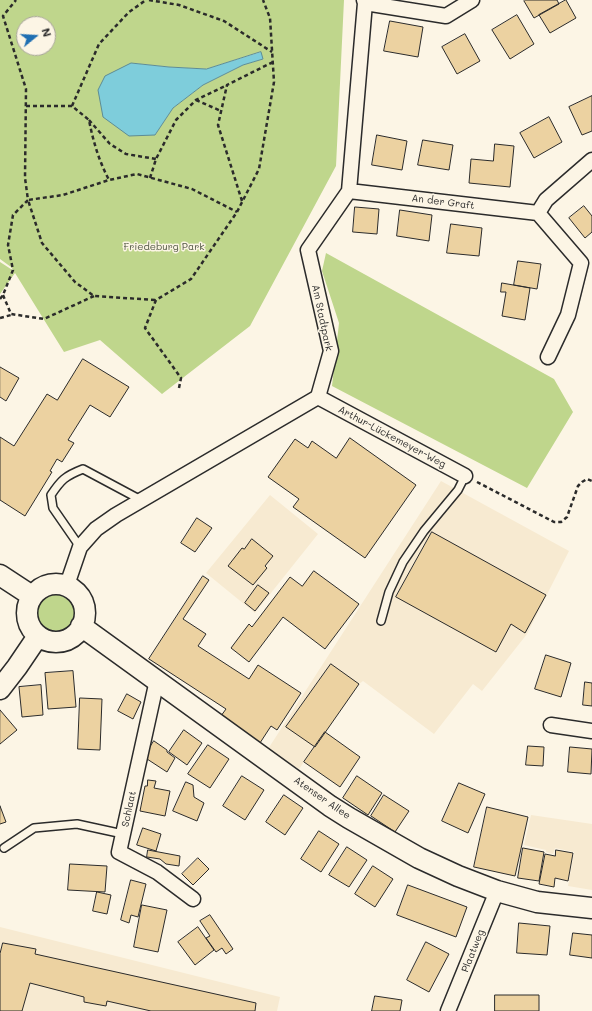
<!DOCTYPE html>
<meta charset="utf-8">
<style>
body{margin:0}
#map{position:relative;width:592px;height:1011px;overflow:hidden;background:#fcf5e5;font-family:Mali,sans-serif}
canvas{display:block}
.north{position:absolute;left:16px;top:16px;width:40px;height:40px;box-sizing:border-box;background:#fcf5e5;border:1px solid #a8a49b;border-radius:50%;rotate:72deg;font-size:11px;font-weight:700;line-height:16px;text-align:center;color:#2b2b2b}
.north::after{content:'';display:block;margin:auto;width:14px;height:18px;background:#1f6fb2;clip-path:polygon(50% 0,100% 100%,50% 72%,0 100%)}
</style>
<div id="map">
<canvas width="592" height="1011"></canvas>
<div class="north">N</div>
</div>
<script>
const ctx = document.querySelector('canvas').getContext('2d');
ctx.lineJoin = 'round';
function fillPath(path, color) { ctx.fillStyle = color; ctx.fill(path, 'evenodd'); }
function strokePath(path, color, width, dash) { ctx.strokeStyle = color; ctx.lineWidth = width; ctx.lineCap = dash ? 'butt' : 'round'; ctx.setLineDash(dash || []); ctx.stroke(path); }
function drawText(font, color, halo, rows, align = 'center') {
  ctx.font = font + ' Mali,sans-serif'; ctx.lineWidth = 3; ctx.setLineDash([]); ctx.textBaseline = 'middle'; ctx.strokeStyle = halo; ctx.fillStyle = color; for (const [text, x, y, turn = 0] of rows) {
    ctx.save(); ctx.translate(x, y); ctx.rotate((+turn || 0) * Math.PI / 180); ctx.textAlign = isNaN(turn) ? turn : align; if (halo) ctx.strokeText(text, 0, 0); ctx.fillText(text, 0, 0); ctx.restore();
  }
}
fillPath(new Path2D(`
 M441,481L569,551L527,634L482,691L473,684L434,734L363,681L359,684L299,769L268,749Z
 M270,495L318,534L255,613L206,573Z
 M531,815L592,824V890L568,886L574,852L555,848L553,854L546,852V850L524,845Z
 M0,927L280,997L277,1011H0Z`), '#f7ead1');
fillPath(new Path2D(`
 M0,0H344L336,166L250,326L162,394L100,340L64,352L15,273L0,294V262L14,271L11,267L0,259ZM24,24H48V48H24ZM260,52L263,59L243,65L203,85L173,108L155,135L131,63L169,67L206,69Z
 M326,253L554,379L573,412L527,488L332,386L339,323L322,271Z
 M37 612a19 19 0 1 1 38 0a19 19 0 1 1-38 0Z`), '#bfd68c');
const water = new Path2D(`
 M261,52L263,59L243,65L203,85L173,108L155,135L129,136L103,117L98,90L105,76L131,63L169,67L206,69Z`);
fillPath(water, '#7ecddb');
strokePath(water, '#5d8c95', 1);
const building = new Path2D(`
 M525,0H557L559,4L534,18L524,1Z
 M566,0L576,18L550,33L539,15Z
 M517,15L534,44L510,59L492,30Z
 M390,21L423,27L418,57L384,51Z
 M465,34L480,61L457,74L442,47Z
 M592,96V131L582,135L569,107Z
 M549,117L562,142L534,158L520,133Z
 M377,135L407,141L402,170L372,165Z
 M423,140L453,145L449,170L418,165Z
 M495,144L514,146L510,187L469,183L471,159L493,161Z
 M584,206L592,216V232L585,238L569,218Z
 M355,207L379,209L377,234L353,232Z
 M400,210L432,215L429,241L397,236Z
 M451,224L482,228L479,256L447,253Z
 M518,261L541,264L537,289L514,285Z
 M502,283L530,288L525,320L502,316L506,292H501Z
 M83,359L129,387L110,417L90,405L68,440L74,443L62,462L57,459L50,471L52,472L25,516L0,500V437L14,446L47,394L57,400Z
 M0,367L19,378L6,401L0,397Z
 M350,438L416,485L365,558L293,507L299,499L268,477L295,439L308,448L312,441L336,458Z
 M197,518L212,528L195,552L181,543Z
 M432,532L546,595L525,633L511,624L496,652L396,597Z
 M252,539L273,556L265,566L267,568L253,585L228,566L242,548L244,549Z
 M314,571L359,604L325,649L283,617L249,662L231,648L249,624L252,627L290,577L302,586Z
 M203,576L209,580L183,619L206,634L198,646L249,679L258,665L301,693L277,730L271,726L258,746L218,720L226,709L149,659Z
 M258,585L269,593L255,611L245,603Z
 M546,655L571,663L561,697L535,689Z
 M331,664L359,684L315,747L286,727Z
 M73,671L76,707L48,709L45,673Z
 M585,682L592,683V706L583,705Z
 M41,685L43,715L22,717L19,687Z
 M127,694L141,702L133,719L118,711Z
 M80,698L102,699L100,750L78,749Z
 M0,710L17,730L0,744Z
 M184,730L202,743L187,765L169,752Z
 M325,732L360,757L340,787L304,762Z
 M154,741L167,750V752L175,758L167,772L144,757Z
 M208,745L229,759L210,788L188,774Z
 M528,746L544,747L543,766L526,765Z
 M570,747L592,749L591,774L568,772Z
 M242,776L264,790L245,820L223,806Z
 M357,776L382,793L368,815L343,798Z
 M148,780L156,781L154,788L170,791L165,816L140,811L145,786H147Z
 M186,782L193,785L194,797L204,803L197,821L173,811Z
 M459,783L485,794L468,833L442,821Z
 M284,795L303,808L285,835L266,822Z
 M384,795L409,811L395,832L371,816Z
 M0,806L6,822L0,824Z
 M487,807L528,817L515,876L474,867Z
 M143,828L161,834L156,851L137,845Z
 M319,831L339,844L321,872L301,859Z
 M347,847L367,860L349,887L329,875Z
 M523,848L544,852L539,881L518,878Z
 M148,850L180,856L179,866L166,864L160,859L147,857Z
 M556,850L573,853L568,881L555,878L554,887L539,884L545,854L555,856Z
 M198,858L209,869L193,885L182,874Z
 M70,864L107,866L105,892L68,890Z
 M373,866L393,879L375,907L355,894Z
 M131,880L146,884L138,917L131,915L129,923L121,920Z
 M408,885L467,907L456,937L397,915Z
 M97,892L111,895L107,914L93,911Z
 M142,905L167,910L158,952L134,947Z
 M210,915L233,949L226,954L222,948L216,952L206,938L210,936L200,921Z
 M519,923L550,926L547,955L517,953Z
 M198,927L214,950L195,965L178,942Z
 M573,933L592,935V958L570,955Z
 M426,942L449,954L429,992L407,980Z
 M3,943L36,949L35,954L256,1003L255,1011H151L107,1001L106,1006L84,1002V997L30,983L22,1011H0V954Z
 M495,995H539V1011H495Z
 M375,996L402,1000L400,1011H372Z`);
fillPath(building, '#ecd2a1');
strokePath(building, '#2b2b2b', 1);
const lane = new Path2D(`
 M80,547L53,508L51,495C61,480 65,476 83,469L141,500
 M381,621L389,592L403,562L424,531L458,490L465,476
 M4,848L34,828L77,824L123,834`);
const street = new Path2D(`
 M365,3L446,16L472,0
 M349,191L538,213L581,263L568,315L548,357
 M538,213L546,200L592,160
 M318,397L465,476
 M67,585L80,547L96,529L116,515L318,397L331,351L308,250L349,191L365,3L364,0
 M157,680L119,852L157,872L193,899
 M551,725L592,731
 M448,1011L497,891`);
const secondary = new Path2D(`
 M0,575L32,596
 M27 613a29 29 0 1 1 58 0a29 29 0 1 1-58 0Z
 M81,626L330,806L349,818L419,858L458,876L497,891L537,902L592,908
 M0,689L17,667L38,636`);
strokePath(lane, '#2b2b2b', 10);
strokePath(street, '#2b2b2b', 17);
strokePath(secondary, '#2b2b2b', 23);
strokePath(new Path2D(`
 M149,0L179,5L224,21L272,52
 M196,100L221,111
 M26,106H72L89,120C93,141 99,161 109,180
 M72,106L99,44L129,12L146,0
 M89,120L110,144L126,154L156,159
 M150,178L156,159L176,120L196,100L227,85
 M242,201L218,125L227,85L273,62
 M3,295L11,314L44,319L94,296
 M0,299L3,295L13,270L8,245L13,215L28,200L25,178L26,89L3,16L16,0
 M155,300L94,296L75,282L42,243L28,200L63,195L109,180L137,174L192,189L237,212
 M0,318L11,315
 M179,388L181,378L145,328L156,300L191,279L237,212L259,169L274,82L270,18L263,0
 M477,482L554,522H561L567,517L578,486L582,482L587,479L592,481`), '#2b2b2b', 2.5, [4, 3]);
strokePath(lane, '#fcf5e5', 7);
strokePath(street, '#fcf5e5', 14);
strokePath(secondary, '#fcf5e5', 20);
drawText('10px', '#2b2b2b', '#fcf5e5', [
 ["An der Graft",443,202,7],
 ["Am Stadtpark",322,318,78],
 ["Arthur-Lückemeyer-Weg",392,437,28],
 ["Atenser Allee",322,798,35],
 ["Schlaat",129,809,-78],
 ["Plaatweg",473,951,-68]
]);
drawText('10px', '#505643', '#fcf5e5', [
 ["Friedeburg Park",164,247]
]);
</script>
